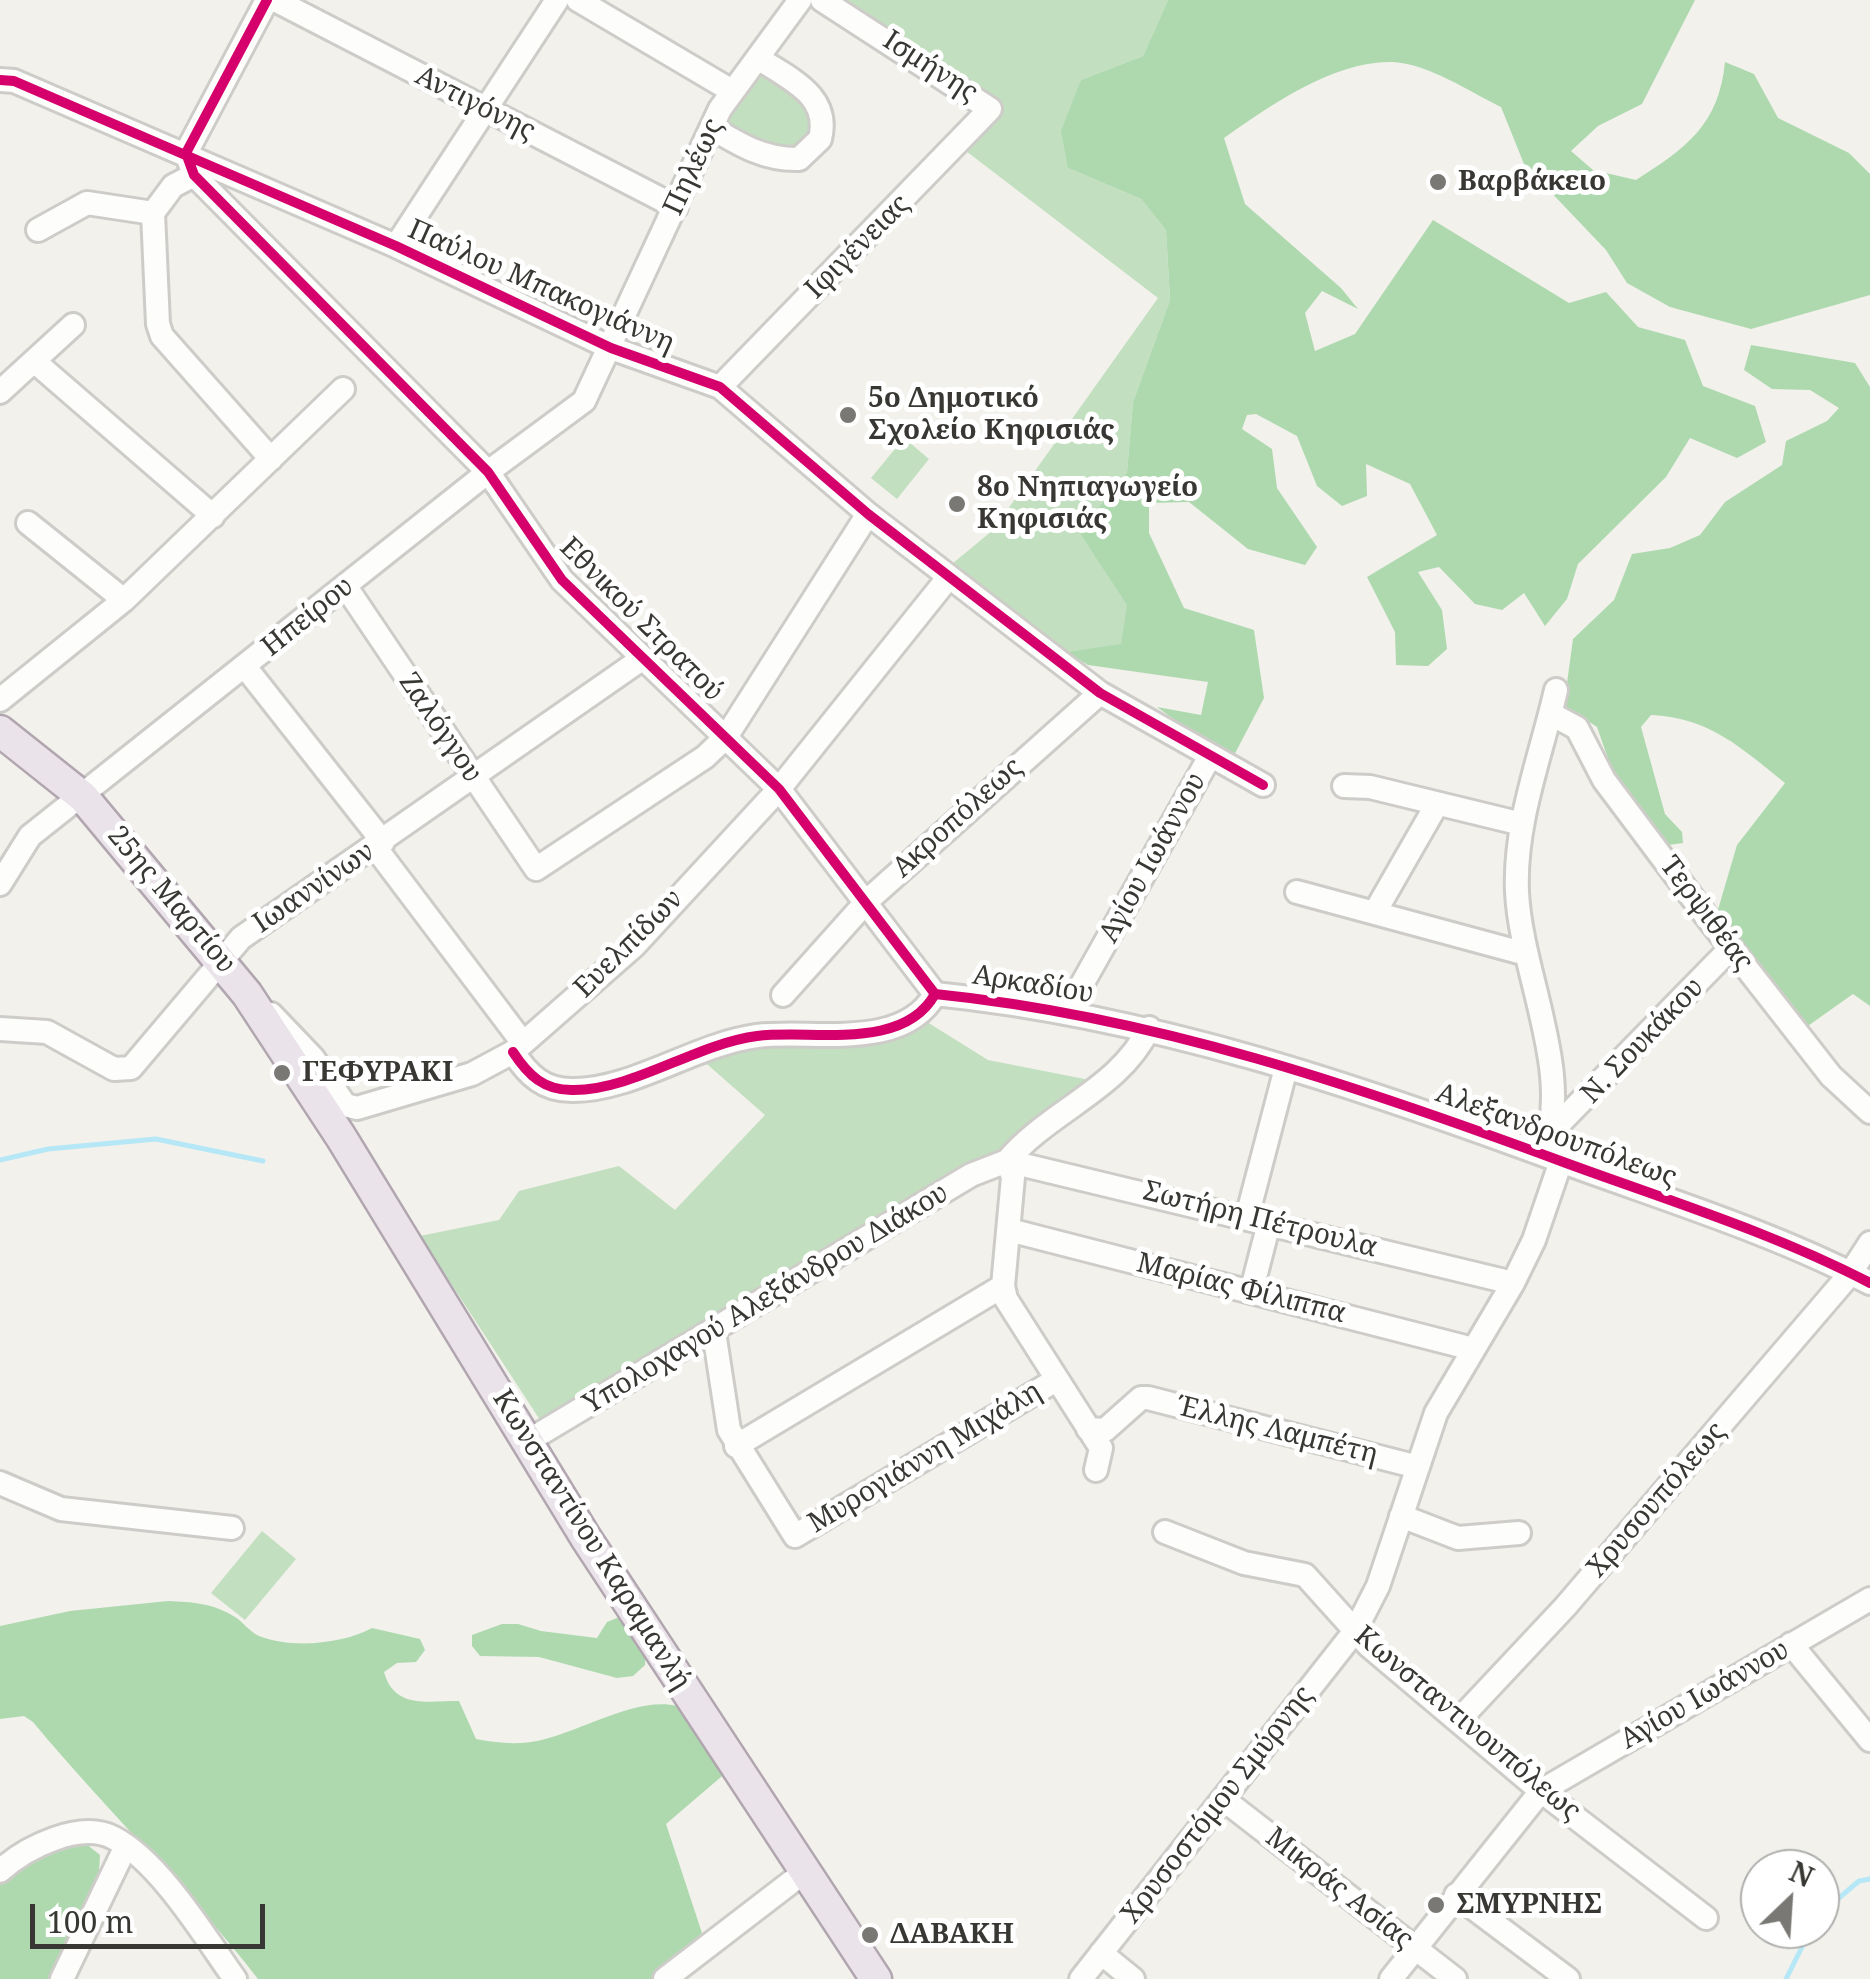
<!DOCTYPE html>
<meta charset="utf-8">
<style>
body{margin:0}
#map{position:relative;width:1870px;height:1979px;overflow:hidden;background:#f2f1ec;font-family:"Noto Serif",serif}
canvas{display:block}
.north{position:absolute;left:1740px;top:1849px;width:100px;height:100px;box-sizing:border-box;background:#fff;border:2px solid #afafad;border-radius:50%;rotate:25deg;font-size:28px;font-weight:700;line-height:40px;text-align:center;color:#383733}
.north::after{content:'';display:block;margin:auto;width:35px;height:45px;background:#797874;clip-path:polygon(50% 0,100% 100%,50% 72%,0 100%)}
.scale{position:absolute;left:30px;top:1904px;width:235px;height:45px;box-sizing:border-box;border:5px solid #383733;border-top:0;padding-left:12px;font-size:30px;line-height:35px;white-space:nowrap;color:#383733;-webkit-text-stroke:8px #fff;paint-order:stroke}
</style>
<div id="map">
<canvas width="1870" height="1979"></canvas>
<div class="north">N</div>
<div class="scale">100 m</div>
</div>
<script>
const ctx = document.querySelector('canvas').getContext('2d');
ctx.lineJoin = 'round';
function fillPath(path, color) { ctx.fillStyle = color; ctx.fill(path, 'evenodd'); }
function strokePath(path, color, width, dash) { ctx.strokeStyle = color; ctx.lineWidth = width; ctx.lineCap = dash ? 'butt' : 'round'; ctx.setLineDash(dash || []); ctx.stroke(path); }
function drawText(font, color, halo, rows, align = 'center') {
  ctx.font = font + ' "Noto Serif",serif'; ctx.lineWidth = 10; ctx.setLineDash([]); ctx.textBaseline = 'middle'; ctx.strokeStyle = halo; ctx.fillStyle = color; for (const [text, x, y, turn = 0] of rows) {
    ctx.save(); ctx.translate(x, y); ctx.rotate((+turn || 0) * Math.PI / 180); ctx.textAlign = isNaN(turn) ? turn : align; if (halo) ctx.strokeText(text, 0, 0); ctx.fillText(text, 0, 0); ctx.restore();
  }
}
fillPath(new Path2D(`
 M833,0H1168L1143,56L1081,80L1068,168L1141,199L1166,230L1170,300L1133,402L1127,472L1079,532L1128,605L1121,645L1066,652L952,564L993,530L1158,298L966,151L1003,109Z
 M763,70L807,98L813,140L784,152L735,130L725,116Z
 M904,438L929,459L897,499L871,478Z
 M927,1022L988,1060L1100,1082L1017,1142L542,1423L420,1236L499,1220L519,1191L619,1166L675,1210L765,1115L700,1058L773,1043H863Z
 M262,1531L296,1559L245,1620L211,1593Z`), '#c2dfc0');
fillPath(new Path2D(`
 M1168,0H1695L1642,104L1598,126L1571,151L1593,170L1636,180C1686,148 1719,125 1725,62L1754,74L1778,118L1849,153L1870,174V295L1751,329L1670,307L1627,283L1606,250L1524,164L1501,107C1470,92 1429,64 1393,62C1335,60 1269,106 1224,138L1245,204L1341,288L1358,309L1322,291L1305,313L1315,351L1355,334L1433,220L1569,303L1606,292L1638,327L1685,340L1703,386L1755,406L1766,442L1737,458L1690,438L1666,477L1578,564L1567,599L1545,626L1524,593L1502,610L1475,604L1439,567L1418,572L1442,610L1447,649L1428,666L1396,665L1395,632L1367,577L1437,535L1410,484L1366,464L1367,496L1342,506L1317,486L1297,436L1256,414L1247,415L1242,429L1272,449L1277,488L1317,547L1305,565L1248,549L1189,502L1149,503V533L1184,608L1254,630L1264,698L1231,761L1157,707L1201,715L1208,682L1088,665L1066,652L1121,644L1127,605L1079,532L1127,472L1133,402L1170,300L1166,230L1141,199L1068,168L1061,131L1081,80L1143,56Z
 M1751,345L1855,363L1870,387V1006L1853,994L1805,1028L1717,913L1737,845L1785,783C1740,747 1710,718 1651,715L1641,727L1665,814L1682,832L1683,843L1661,846L1619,790L1597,727L1564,705L1573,639L1614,600L1632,554L1670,548L1700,535L1725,502L1782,465L1786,441L1827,421L1839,408L1810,390L1772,389L1744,370Z
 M168,1601C192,1602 213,1603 235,1617C243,1622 250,1632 259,1636C291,1649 343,1644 372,1628L420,1639L425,1650L416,1662L397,1663L384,1672C394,1709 427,1701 459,1701L476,1739C498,1743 515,1745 537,1741C581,1733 651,1686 691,1712C707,1723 718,1755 728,1771L666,1824L702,1933L656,1979H258C188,1888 106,1810 33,1722L24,1716L0,1719V1626L70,1611Z
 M622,1616L646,1650L645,1665L633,1676L617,1678L539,1657L480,1656L472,1646V1635L502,1624H518L541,1631L597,1638L607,1622Z
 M85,1843L100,1855L99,1871L51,1979H0V1882C20,1861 56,1848 85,1843Z`), '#aed9af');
strokePath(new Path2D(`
 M0,1160L48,1149L156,1139L263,1161
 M1820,1914L1859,1881L1870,1879
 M1786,1979L1811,1929`), '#b6e7f6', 5);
const minor = new Path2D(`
 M267,0L186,153L194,175L488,472L562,580L779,789L935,994
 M275,0L676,207
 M578,0L732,91
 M0,80L14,81L396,246L611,348L720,387L868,514L1100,693L1263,785
 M712,128C740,145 765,160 799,159L820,139C831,95 789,79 758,58
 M194,175L173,186L153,213L158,324L162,336L271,459
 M38,230L87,203L153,213
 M396,246L557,0
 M34,361L213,516
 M720,387L990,109L822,0
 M0,392L73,325
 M28,523L124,600
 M346,587L536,869L705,757L726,737L868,514
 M246,668L383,842
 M0,700L124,600L343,389
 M1551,714L1577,728L1604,780L1706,916L1831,1076L1870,1112
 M1344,786L1370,787L1522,824
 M375,847L523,1043
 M0,884L30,836L488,472L584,401L720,109L800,0
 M1297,892L1526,954
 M1375,912L1437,804
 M935,994C1153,1016 1361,1087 1566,1163C1667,1200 1774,1233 1870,1283
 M783,995L867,901L1100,693
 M1067,1011L1209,758
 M271,1014L313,1058L345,1105L357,1108L472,1074L513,1052L634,946L779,789L948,578
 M0,1029L47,1032L114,1069L131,1068L241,938L643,658
 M513,1052C528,1075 544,1091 574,1090C633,1090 696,1044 757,1036C811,1029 903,1052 935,994
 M1552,1131L1731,948
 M1543,1153C1575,1075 1521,975 1517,892C1514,823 1541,756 1556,690
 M1007,1161L1013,1177L1003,1286L1006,1299L1101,1448L1096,1470
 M1007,1161C1050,1110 1120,1089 1149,1028
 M1247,1217L1286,1068
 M1009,1230L1473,1349
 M1252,1289L1269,1223
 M714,1332L729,1430L795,1536L1056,1380
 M1088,1429L1105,1430L1141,1398H1148L1418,1467
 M528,1441L971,1175L1007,1161L1513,1283
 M736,1446L1003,1286
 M0,1483L61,1509L232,1528
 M1401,1516L1458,1538L1519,1533
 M1165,1532L1244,1563L1305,1575L1368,1645L1541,1791L1706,1918
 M1791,1644L1870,1740
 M1458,1721L1565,1607L1850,1274L1870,1243
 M1223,1799L1455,1979
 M0,1871C25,1848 80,1820 114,1838C160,1862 205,1937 235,1979
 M1456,1895L1568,1979
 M1101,1953L1133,1979
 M62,1979L126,1846
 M665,1979L803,1873
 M1081,1979L1355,1631L1378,1586L1436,1413L1513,1283L1534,1240L1561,1161
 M1391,1979L1541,1791L1870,1599`);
const major = new Path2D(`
 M0,731L83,797L247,994L341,1137L586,1538L876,1979`);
strokePath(minor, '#ceccc8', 28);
strokePath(major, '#b1a6af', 35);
strokePath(minor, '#fdfdfc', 22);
strokePath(major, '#eae3e9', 30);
strokePath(new Path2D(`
 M267,0L186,153L194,175L488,472L562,580L779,789L935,994
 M0,80L14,81L396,246L611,348L720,387L868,514L1100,693L1263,785
 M935,994C1153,1016 1361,1087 1566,1163C1667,1200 1774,1233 1870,1283
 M513,1052C528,1075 544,1091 574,1090C633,1090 696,1044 757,1036C811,1029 903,1052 935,994`), '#d6006c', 10);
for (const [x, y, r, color] of [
 [1438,182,10,"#797874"],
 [848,415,10,"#797874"],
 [957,504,10,"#797874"],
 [282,1073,10,"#797874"],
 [1436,1905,10,"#797874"],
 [870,1935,10,"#797874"]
]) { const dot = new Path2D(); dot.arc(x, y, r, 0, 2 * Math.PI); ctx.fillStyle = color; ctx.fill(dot); strokePath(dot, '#fff', 4); }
drawText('28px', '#383733', '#fff', [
 ["Ισμήνης",930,67,33],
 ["Αντιγόνης",475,104,27],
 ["Πηλέως",694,167,-65],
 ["Ιφιγένειας",858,247,-45],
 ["Παύλου Μπακογιάννη",541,287,24],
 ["Ηπείρου",308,617,-39],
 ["Εθνικού Στρατού",641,620,45],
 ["Ζαλόγγου",440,728,56],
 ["Ακροπόλεως",958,818,-42],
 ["Αγίου Ιωάννου",1153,858,-61],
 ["Ιωαννίνων",314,888,-34],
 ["25ης Μαρτίου",171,900,50],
 ["Τερψιθέας",1706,914,53],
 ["Ευελπίδων",629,944,-45],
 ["Αρκαδίου",1033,985,9],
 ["Ν. Σουκάκου",1643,1041,-46],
 ["Αλεξανδρουπόλεως",1556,1136,20],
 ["Σωτήρη Πέτρουλα",1260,1220,14],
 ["Μαρίας Φίλιππα",1241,1289,14],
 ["Υπολοχαγού Αλεξάνδρου Διάκου",766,1299,-31],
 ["Έλλης Λαμπέτη",1277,1431,14],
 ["Μυρογιάννη Μιχάλη",925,1458,-31],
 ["Χρυσουπόλεως",1657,1500,-49],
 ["Κωνσταντίνου Καραμανλή",591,1540,58],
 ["Αγίου Ιωάννου",1705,1695,-30],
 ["Κωνσταντινουπόλεως",1467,1724,40],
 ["Χρυσοστόμου Σμύρνης",1218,1805,-52],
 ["Μικράς Ασίας",1339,1889,38]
]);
drawText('bold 28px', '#383733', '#fff', [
 ["Βαρβάκειο",1458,182],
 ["5ο Δημοτικό",868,399],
 ["Σχολείο Κηφισιάς",868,431],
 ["8ο Νηπιαγωγείο",977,488],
 ["Κηφισιάς",977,520],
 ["ΓΕΦΥΡΑΚΙ",302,1073],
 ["ΣΜΥΡΝΗΣ",1456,1905],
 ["ΔΑΒΑΚΗ",890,1935]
], 'left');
</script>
